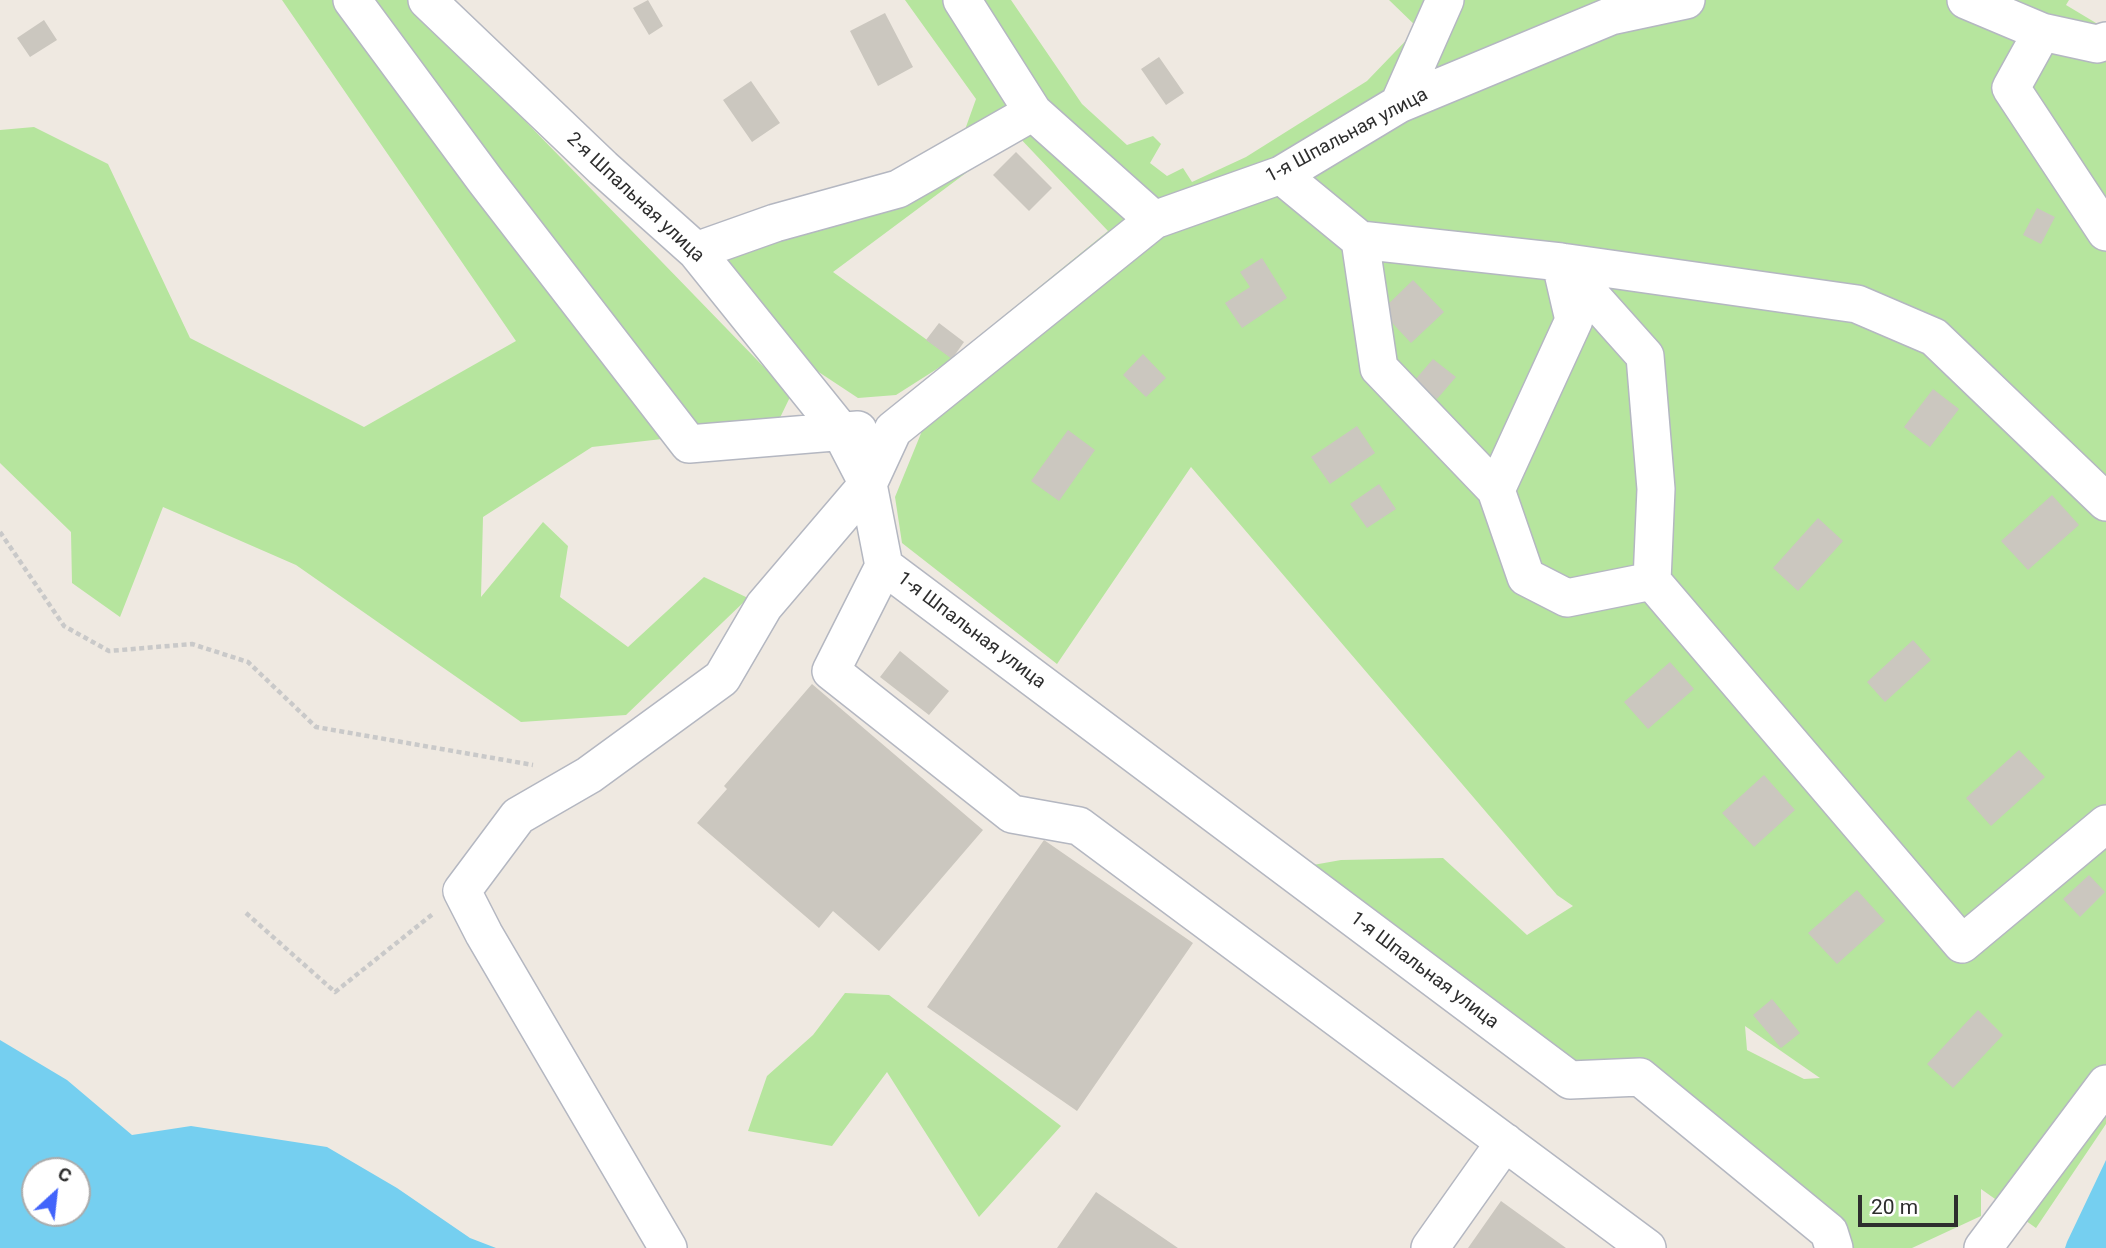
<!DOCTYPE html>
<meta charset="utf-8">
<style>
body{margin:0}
#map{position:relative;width:2106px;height:1248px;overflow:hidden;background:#efe9e1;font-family:Roboto,sans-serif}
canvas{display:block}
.north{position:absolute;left:21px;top:1157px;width:70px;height:70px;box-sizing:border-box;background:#fff;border:2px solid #ababab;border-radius:50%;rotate:27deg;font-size:19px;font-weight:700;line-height:28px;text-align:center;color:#2e2e2e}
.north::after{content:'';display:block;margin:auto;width:24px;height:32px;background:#4264fb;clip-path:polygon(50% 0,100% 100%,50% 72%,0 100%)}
.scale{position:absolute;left:1858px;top:1195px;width:100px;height:32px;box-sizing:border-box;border:4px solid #2e2e2e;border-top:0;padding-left:9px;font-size:21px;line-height:24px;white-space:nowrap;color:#2e2e2e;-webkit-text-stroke:5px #fff;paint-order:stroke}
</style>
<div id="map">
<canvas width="2106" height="1248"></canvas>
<div class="north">С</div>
<div class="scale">20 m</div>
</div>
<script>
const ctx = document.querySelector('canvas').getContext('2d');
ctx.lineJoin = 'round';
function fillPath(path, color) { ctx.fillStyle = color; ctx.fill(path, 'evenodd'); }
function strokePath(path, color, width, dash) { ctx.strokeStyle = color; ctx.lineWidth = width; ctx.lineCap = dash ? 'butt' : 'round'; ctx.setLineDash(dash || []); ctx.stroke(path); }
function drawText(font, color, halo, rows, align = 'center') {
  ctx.font = font + ' Roboto,sans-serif'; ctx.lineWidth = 5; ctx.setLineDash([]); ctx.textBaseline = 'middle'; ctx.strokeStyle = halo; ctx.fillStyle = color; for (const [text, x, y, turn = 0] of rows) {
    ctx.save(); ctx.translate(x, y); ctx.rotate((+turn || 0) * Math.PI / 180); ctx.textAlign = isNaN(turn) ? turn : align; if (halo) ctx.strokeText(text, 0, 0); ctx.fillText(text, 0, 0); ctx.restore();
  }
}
fillPath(new Path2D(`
 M282,0H411L435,28L791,395L776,426L592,447L483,517L481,597L543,522L568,546L560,597L628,647L704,577L748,598L626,715L521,722L296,565L163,507L120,617L72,583L71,532L0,463V130L34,127L108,164L190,338L364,427L516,341Z
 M905,0H1011L1082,104L1127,145L1153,136L1161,144L1150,163L1167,176L1183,168L1192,182L1246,157L1367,81L1418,28L1389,0H2069L2066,5L2106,29V1124L2036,1228L1981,1189V1216L1912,1248H1851L1655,1070L1571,1066L1313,865L1341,860L1443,858L1527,935L1573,906L1557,895L1191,467L1057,664L902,543L895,497L951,360L896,395L858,398L805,363L707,238L893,181L962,138L976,99ZM1017,135L1108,231L952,358L833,272ZM1745,1026L1820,1078L1804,1079L1747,1050Z
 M845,993L889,995L1061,1126L979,1217L887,1072L832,1146L748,1131L767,1076L813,1035Z`), '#b6e59e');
fillPath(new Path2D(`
 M0,1040L67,1080L132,1135L191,1126L327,1147L397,1188L470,1238L496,1248H0ZM77,1171V1213H35V1171Z
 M2106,1160V1248H2065L2067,1242Z`), '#75cff0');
fillPath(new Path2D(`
 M648,0L663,26L649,35L633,8Z
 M885,13L913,67L878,86L850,31Z
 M44,20L57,40L30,57L17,38Z
 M1159,57L1184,93L1166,105L1141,69Z
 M751,81L780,123L752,142L723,100Z
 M1016,152L1052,188L1029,211L993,175Z
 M2037,208L2055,217L2041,244L2023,235Z
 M1262,258L1287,298L1242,328L1225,303L1250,287L1240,272Z
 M1413,280L1444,312L1411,343L1381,311Z
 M939,323L964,342L952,359L926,340Z
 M1143,354L1166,378L1146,397L1123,375Z
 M1433,359L1456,377L1437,399L1414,381Z
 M1933,389L1959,409L1930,447L1904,427Z
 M1357,426L1375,453L1330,484L1311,457Z
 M1068,430L1095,450L1059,501L1031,481Z
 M1379,484L1396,509L1367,528L1350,504Z
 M2052,495L2079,525L2028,570L2001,541Z
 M1818,518L1843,541L1798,591L1773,568Z
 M1913,640L1931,660L1885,702L1867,682Z
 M900,651L949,691L929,715L880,677Z
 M1670,662L1694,689L1648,729L1624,702Z
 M812,684L983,830L879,951L833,911L819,928L697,823L727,789L724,786Z
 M2019,750L2045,777L1991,826L1966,798Z
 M1764,775L1795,810L1754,847L1722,813Z
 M1044,840L1193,943L1077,1111L927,1007Z
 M2089,875L2105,892L2080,917L2063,899Z
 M1857,890L1885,921L1837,964L1808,933Z
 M1772,999L1800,1033L1781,1048L1753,1015Z
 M1978,1010L2003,1035L1953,1088L1927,1064Z
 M1096,1192L1178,1248H1057Z
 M1501,1201L1566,1248H1468Z`), '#cbc7bf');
const minor = new Path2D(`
 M352,0L485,180L689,444L858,430
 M427,0L603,168L696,251L840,430L868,484L884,566L1570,1080L1640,1077L1829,1232L1834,1248
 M962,0L1033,112L1154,220
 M1966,0L2042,32L2097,44L2106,41
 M2042,32L2011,88L2106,232
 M1399,104L1445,0
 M1281,175L1360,240L1561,262L1857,304L1934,337L2106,502
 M1360,240L1379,368L1496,490L1526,577L1567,598L1652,581L1962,944L2106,824
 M696,251L775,223L898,189L1033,112
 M1561,262L1645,356L1656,489L1652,581
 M1496,490L1574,320L1561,264
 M884,566L831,671L1012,814L1079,826L1647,1248
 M668,1248L484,934L462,891L518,816L589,775L722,678L764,606L868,484L893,430L1154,220L1281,175L1399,104L1611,16L1686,0
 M1430,1248L1505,1142
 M1983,1248L2106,1084`);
strokePath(minor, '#b4b7c1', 40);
strokePath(new Path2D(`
 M0,532L64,626L109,651L192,644L248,662L316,727L533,765
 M246,913L335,992L434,913`), '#c9c9c9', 4.5, [5, 3.5]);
strokePath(minor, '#fff', 37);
drawText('19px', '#2e2e2e', '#fff', [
 ["1-я Шпальная улица",1347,136,-28],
 ["2-я Шпальная улица",635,198,43],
 ["1-я Шпальная улица",971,631,37],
 ["1-я Шпальная улица",1424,971,37]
]);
</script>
